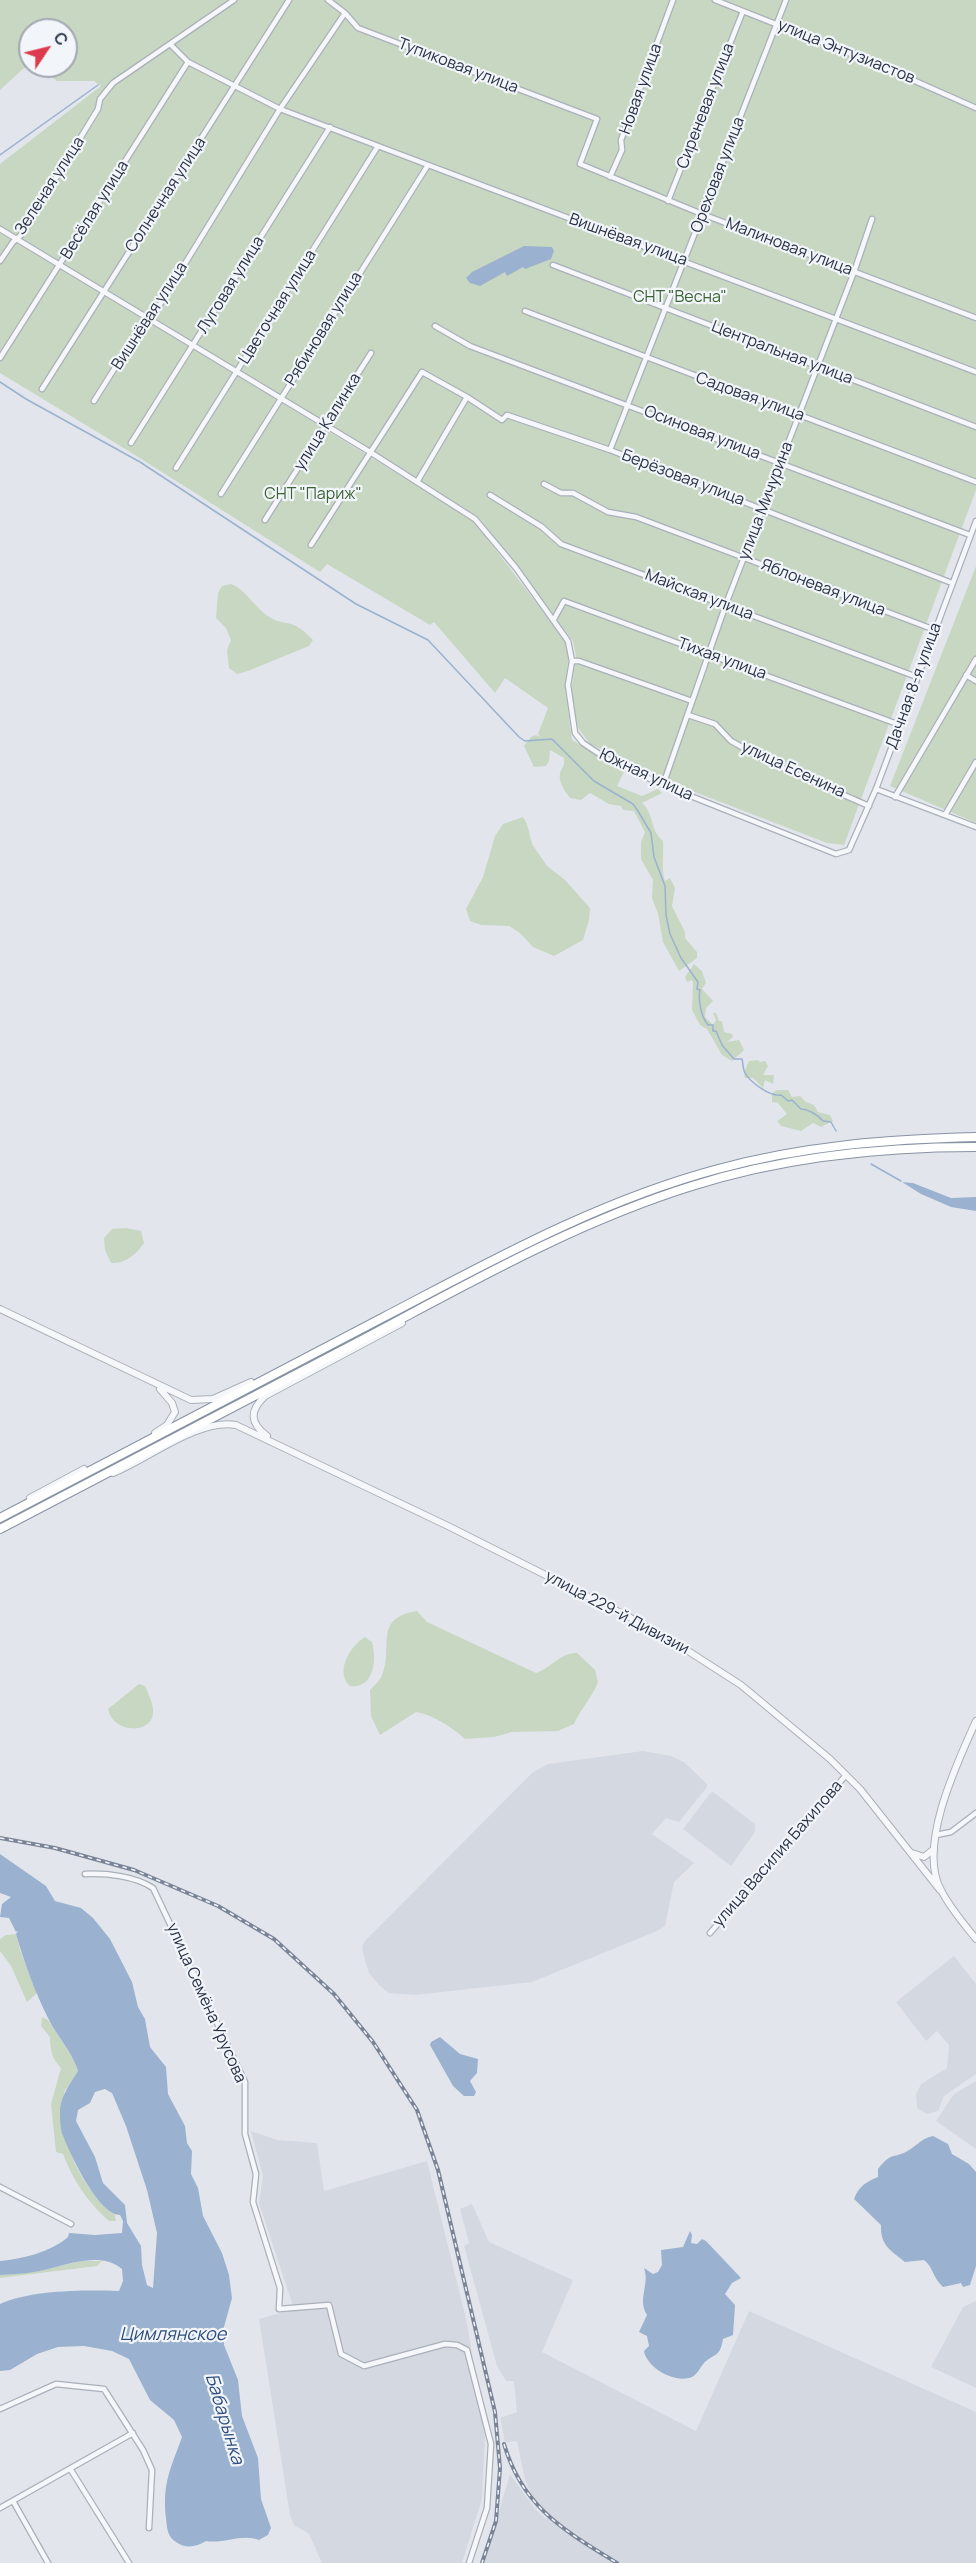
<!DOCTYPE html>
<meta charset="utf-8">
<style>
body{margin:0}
#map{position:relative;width:976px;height:2563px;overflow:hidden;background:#e2e6ec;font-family:Manrope,sans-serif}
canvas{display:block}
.north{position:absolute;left:18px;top:18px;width:60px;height:60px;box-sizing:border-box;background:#f2f5f9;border:2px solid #a1a7b1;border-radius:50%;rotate:55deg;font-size:16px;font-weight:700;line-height:24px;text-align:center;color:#283246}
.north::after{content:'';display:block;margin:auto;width:21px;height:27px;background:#dd3b4d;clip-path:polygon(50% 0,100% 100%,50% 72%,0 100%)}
</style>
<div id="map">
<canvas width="976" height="2563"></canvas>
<div class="north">С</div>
</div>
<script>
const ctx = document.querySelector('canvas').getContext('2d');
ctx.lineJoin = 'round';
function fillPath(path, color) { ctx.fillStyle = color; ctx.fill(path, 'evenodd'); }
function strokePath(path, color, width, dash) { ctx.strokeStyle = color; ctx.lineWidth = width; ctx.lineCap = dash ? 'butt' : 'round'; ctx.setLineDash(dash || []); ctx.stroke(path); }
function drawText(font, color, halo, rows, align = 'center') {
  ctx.font = font + ' Manrope,sans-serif'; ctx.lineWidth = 4.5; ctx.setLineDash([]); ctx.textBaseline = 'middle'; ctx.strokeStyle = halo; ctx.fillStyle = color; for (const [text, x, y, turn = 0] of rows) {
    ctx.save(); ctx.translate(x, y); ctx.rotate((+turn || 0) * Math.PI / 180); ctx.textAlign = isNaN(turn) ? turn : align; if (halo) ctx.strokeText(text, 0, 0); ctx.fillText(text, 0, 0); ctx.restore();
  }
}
fillPath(new Path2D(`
 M643,1751L671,1756L684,1762L707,1784V1787L679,1822L666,1818L652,1834L694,1863L674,1882L665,1926L657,1931L532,1982L415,1995L389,1993L379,1985L369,1973L364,1957L362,1946L365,1941L532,1773L548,1764Z
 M712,1791L755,1824V1832L731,1866L683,1829Z
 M954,1956L976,1984V2074L944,2096L938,2111L927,2114L917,2108L916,2094L921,2084L947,2068L949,2045L937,2031L926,2041L896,2002Z
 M976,2081V2149L936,2121L954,2094Z
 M251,2131L277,2140L317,2143L324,2191L427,2161L467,2323L485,2436L482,2499L462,2563H322L309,2534L294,2525L290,2515L259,2319L294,2309L259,2203L263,2176Z
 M472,2204L489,2242L573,2280L542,2352L696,2431L749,2311L976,2412V2563H484L510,2474L535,2509L546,2519L549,2515L533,2498L525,2480L517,2441L505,2442L500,2418L517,2412L514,2381H506L497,2366L464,2246L469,2243L460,2209Z
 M976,2301V2388L931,2367L963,2307Z`), '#d4d8e1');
fillPath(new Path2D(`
 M0,0H976V490L844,845L827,843L674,784L590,744L578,728L571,693L576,656L573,641L480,519L0,225V164L101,86L94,81H57L41,68H24L0,90ZM30,30H66V66H30Z
 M0,233L18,241L473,520L564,639L569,653L565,687L572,740L625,770L617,786L642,796L658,789L662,793L642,803C655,815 649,829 663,841C664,853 661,871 665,881L670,878L675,888L672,906L685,932V938L697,952V958L679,971L663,942L658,914L652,898L653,880L641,859V842L645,832L634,811L623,810L621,806L609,804L590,793L581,800L570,798C565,791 558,782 560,773C562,767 565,766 564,758L550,750L549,761L546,766L534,767L524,746L531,737L536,735L540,737L538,734L548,708L505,678L495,693L434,622L430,625L327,564L320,572L127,450L0,373Z
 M976,566V823L890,786Z
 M231,584C247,590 255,609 271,618C279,623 286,622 294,625C301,628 308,635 313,640L309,646L248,671L237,674L229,668L227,650L231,640L226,628L216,618L218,593L222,586Z
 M523,817L527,824L532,844L547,866L565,880L590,908L589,920L583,940L554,956L533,947L520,933L509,926L481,925L470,921L466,909L483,877L495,836L503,824Z
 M694,964L702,971L706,983L702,989L713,1001L706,1008L705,1017L713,1025L716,1020L713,1013H716L719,1021H722L724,1032L732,1034L733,1037L727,1042L739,1040L744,1050L732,1061L722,1055L707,1029L700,1025L692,1010L693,982L692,980L687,982L685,977Z
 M758,1060L760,1062L765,1061L768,1066L763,1075H774L773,1084L765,1080L763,1088L753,1078H745L744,1072L749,1061Z
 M777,1090H788L792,1097L800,1096L806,1102L814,1105L818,1112L830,1115L833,1121L821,1127L813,1123L801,1131L781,1126L777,1121L787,1114L778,1103L772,1102V1093Z
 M126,1228L141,1231L144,1243C137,1254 125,1264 111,1263L105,1250L104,1238L112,1229Z
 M417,1611L427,1622L536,1673C551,1668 561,1652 577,1653L595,1670L598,1682C592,1698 581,1708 574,1724L558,1731L512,1732L494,1737L465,1739C452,1727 433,1715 416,1712L380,1735L371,1716L370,1690C374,1686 380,1681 382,1675C394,1648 372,1618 417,1611Z
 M365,1637L372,1642C377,1660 374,1689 350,1686C334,1672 351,1645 365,1637Z
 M139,1684L145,1686C149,1696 156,1708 152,1718C145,1734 113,1732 108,1709Z
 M16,1934L21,1953L37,1993L27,2002L11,1966L0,1951V1939L6,1935Z
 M42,2017L48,2020L74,2060L78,2072L64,2092C66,2112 66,2134 71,2153C76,2171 99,2206 115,2215L116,2221H109C87,2201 74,2182 63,2154L56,2152L51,2104L61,2068C52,2059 50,2049 50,2037L41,2026Z
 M81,2261H102L97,2266L0,2278V2275L34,2272Z`), '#c7d7c2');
fillPath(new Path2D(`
 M524,246L552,247L554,251L551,259L525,269L523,267L507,276L505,272L480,286L470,283L466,278L472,272Z
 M902,1182L913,1183L951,1198L976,1197V1211L951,1207L921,1194Z
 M0,1854L46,1886L55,1901L81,1908L93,1918L110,1939L132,1982L138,2007L145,2019L150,2047L166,2067L168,2094L185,2126L187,2143L192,2151L191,2174L198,2188L203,2216L222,2253L229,2275L232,2298L224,2327V2345L238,2380L242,2416L258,2458L261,2499L271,2528L268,2535L259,2540C242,2533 224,2544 206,2541C196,2547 186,2549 176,2542C167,2536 167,2528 166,2518C162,2483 171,2468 182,2437L174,2420L150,2400L129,2359L112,2351L84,2346L58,2347L37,2354L10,2370L0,2371V2304C31,2290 84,2290 119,2291L123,2281L122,2269C98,2249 61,2268 34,2272C23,2274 11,2274 0,2275V2261C22,2259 51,2252 68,2237L69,2233L95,2235L122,2233L123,2221L120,2215C98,2215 69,2152 62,2133C60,2126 60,2116 60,2109C62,2094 70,2084 78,2071C72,2051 57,2037 48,2018C35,1992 24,1962 16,1934L18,1931L16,1932L9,1918L0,1917L2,1904L11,1897L0,1893ZM105,2089L112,2093L126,2126L147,2190L157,2233L153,2288L147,2285L142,2265L141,2246L127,2223L125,2205L103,2183L95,2157L76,2121L78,2110L90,2103L95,2092Z
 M440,2037L460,2054L478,2059L477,2073L470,2081L476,2092L474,2096H464L453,2086L430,2045L431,2042Z
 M933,2136L948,2144L952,2154L969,2164L976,2172V2266L970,2285L963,2287L961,2283L943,2287C932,2277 934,2268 924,2260L905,2262C890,2250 880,2245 881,2225L854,2199C859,2186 866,2182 878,2177V2169C893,2150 893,2160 909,2150C919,2144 922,2138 933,2136Z
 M690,2231L692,2235L691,2243L697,2244L702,2239L706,2241L741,2278L732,2283L725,2294L735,2305L733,2335L723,2339C720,2358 714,2353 704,2363C700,2367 698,2374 692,2377C675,2384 647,2368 644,2351L649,2346L647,2336L639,2332L647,2315C637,2299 650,2285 644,2268L653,2274L658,2272L662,2265L661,2250L683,2247Z`), '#9ab2cf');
strokePath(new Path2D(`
 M0,155L98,85
 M0,382L26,399L140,462L356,604L428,640L519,737L525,741L552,739L594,781L633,804L638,811L651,833L654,857L665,886L666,915L670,934L681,958L698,982L697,989L700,990C698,1000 701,1017 708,1025H713V1031H716L722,1045L734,1059H742C743,1062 743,1070 745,1073C750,1082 770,1097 781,1095L788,1101L792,1100L801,1109C808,1109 818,1115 823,1121L831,1122L836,1131
 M871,1164L901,1181`), '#9ab2cf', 1.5);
const minor = new Path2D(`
 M328,0L345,13L358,28L597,119L580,164L702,214L976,318
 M715,0L879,65L976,108
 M171,45L188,62L280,109L976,372
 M610,177L622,150L621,140L673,0
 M668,201L743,11
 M0,229L370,452L475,519L516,568L568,641L572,661L568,685L575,733L583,743L607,759L663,785L836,854L849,850L876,789L976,521
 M0,261L13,242L21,235L98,109L100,99L113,83L234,0
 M553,265L976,427
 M525,311L976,482
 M435,326L470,346L970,535
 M0,358L188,62
 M42,389L289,0
 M94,401L145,320L151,319L280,109L345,13
 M131,443L330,127
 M610,450L786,0
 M176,468L378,146
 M417,482L467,397
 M544,484L561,493H573L608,512L636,517L935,630
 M221,494L428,165
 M490,495L542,527L561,544L917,677
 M265,520L371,353
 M311,545L422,372L467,397L502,420L507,415L610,450L952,583
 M554,619L564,601L900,725
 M572,661H579L692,701
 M966,675L976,681
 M688,715L715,724L731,741L771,763L869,806
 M663,785L726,604L854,272L872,219
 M876,789L976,827
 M895,797L976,659
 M945,815L976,762
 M936,1835L951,1832L976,1813
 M85,1874C106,1873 135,1876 153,1888L245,2082V2134L256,2174L253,2202L280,2288L279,2309L329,2305L341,2354L364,2366L445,2344L457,2345L467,2350L491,2444L487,2508L469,2563
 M710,1933L846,1775
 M0,2187L71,2224
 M0,2409L56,2384L104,2389L143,2450L152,2470L149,2528
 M71,2470L129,2563
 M13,2501L48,2563
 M0,2508L133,2433`);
const tertiary = new Path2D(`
 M0,1309L191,1400L213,1399L251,1382
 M155,1433L167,1425L175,1412L172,1403L160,1389
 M267,1436C250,1423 249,1411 265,1396L402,1323
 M113,1473C148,1459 199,1418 236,1425L448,1526L629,1617L685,1649L741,1685L830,1759L860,1789L940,1890
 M30,1498L84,1469
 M976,1721C957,1763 917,1847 941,1890C950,1908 964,1924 976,1939
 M912,1853L924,1857L934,1849`);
const trunk = new Path2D(`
 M0,1518C127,1451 255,1385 382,1318C491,1261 598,1201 718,1169C802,1146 889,1139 976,1137
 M0,1529C118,1467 236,1405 354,1344C464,1286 573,1223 692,1186C783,1157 880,1147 976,1147`);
strokePath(minor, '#aab0ba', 7);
strokePath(tertiary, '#aab0ba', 8);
strokePath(trunk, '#8892a4', 10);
strokePath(minor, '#f5f7fa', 4.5);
strokePath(tertiary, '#f5f7fa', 6);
strokePath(trunk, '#fff', 8);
const rail = new Path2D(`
 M0,1838L55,1848L134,1870L218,1906L274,1939L334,1994L373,2042L417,2110L438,2170L495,2412L500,2468L496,2521L482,2563
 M504,2444C523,2508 564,2530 617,2563`);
strokePath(rail, '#7a8497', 4);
strokePath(rail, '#f2f5f9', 1.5, [4.5]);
drawText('16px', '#283246', '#f2f5f9', [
 ["улица Энтузиастов",846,52,22],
 ["Тупиковая улица",458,66,21],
 ["Новая улица",641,89,-70],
 ["Сиреневая улица",706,106,-69],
 ["Ореховая улица",718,175,-69],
 ["Зеленая улица",50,186,-57],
 ["Солнечная улица",166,195,-57],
 ["Весёлая улица",95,210,-58],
 ["Вишнёвая улица",628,240,20],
 ["Малиновая улица",789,247,21],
 ["Луговая улица",231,285,-58],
 ["Цветочная улица",278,307,-58],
 ["Вишнёвая улица",150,316,-57],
 ["Рябиновая улица",324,329,-58],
 ["Центральная улица",782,353,21],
 ["Садовая улица",750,397,20],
 ["улица Калинка",328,422,-58],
 ["Осиновая улица",702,433,21],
 ["Берёзовая улица",683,478,21],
 ["улица Мичурина",766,501,-69],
 ["Яблоневая улица",823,588,21],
 ["Майская улица",699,595,21],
 ["Тихая улица",722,659,20],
 ["Дачная 8-я улица",914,686,-70],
 ["улица Есенина",793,770,25],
 ["Южная улица",646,775,25],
 ["улица 229-й Дивизии",617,1613,28],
 ["улица Василия Бахилова",778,1854,-49],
 ["улица Семёна Урусова",206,2003,66]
]);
drawText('16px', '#3b6334', '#f2f5f9', [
 ["СНТ \"Весна\"",680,298],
 ["СНТ \"Париж\"",313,495]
]);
drawText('italic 18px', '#2d4e7f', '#f2f5f9', [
 ["Цимлянское",173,2335],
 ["Бабарынка",224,2419,73]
]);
</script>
